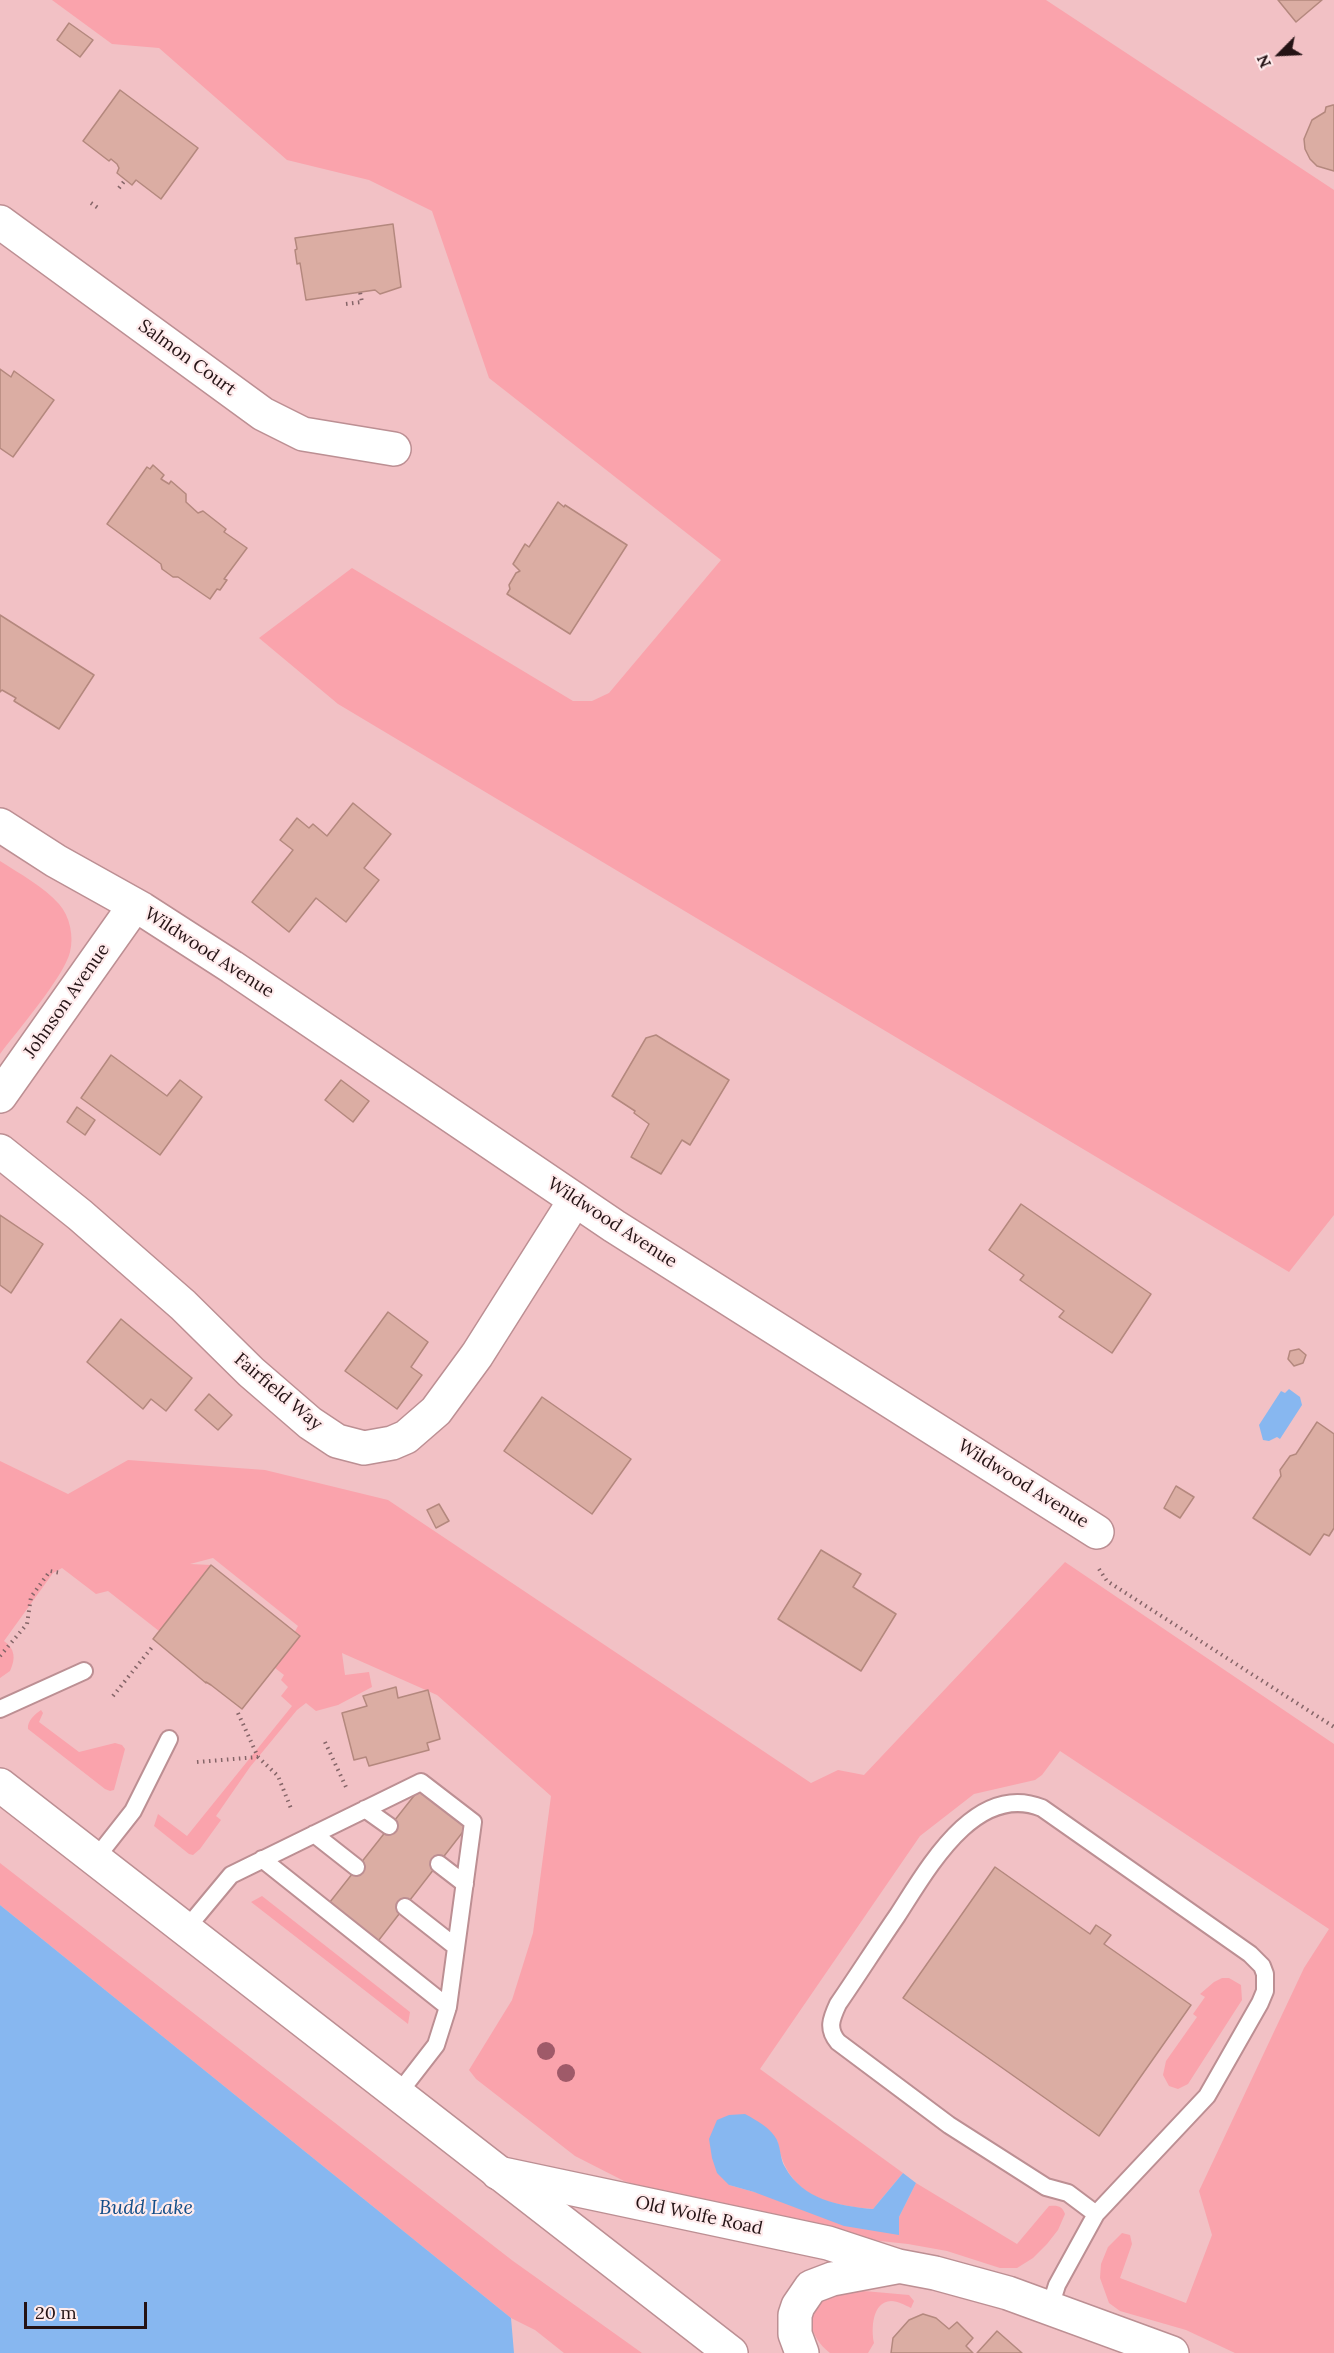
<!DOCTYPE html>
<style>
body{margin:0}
#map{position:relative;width:1334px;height:2353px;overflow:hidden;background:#f2c1c5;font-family:Lora,serif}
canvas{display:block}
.north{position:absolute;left:1250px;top:24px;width:60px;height:60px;-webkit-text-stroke:4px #ffebec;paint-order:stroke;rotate:246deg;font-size:16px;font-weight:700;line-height:24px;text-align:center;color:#241315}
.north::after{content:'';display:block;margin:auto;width:21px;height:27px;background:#241315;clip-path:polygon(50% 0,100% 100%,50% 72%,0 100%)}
.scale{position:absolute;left:24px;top:2302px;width:123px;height:27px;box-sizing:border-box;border:3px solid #241315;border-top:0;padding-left:8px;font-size:18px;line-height:21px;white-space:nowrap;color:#241315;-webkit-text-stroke:4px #ffebec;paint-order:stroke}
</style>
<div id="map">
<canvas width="1334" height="2353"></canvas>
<div class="north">N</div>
<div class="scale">20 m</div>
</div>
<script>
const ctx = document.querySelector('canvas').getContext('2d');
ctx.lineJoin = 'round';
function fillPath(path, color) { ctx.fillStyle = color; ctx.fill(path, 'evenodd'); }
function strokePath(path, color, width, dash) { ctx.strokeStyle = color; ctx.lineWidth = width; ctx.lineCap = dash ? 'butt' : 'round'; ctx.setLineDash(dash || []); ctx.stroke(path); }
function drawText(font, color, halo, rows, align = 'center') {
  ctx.font = font + ' Lora,serif'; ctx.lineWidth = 4.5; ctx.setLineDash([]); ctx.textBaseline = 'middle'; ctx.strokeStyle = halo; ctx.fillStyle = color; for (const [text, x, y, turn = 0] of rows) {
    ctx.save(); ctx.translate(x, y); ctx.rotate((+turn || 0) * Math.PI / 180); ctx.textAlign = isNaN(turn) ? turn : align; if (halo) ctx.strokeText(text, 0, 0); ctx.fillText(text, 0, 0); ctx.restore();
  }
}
fillPath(new Path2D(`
 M52,0H1046L1334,190V1215L1289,1272L338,704L259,638L352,568L573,701H592L609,693L721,560L489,378L432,211L369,180L287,160L159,48L112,44Z
 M0,861C20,874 43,886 59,904C70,916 74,937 70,952C64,977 17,1031 0,1054Z
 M128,1460L265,1470L388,1500L811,1783L838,1770L864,1775L1065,1562L1334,1744V2353H1235L1186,2330L1120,2311L1109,2303L1100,2278L1101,2264L1108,2247L1122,2233L1130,2235L1132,2244L1120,2278L1186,2303L1212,2235L1199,2191L1304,1968L1329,1929L1060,1751L1042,1775L1035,1780L974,1794L920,1836L760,2069L903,2173L873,2209C824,2205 787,2195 777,2140L729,2185L754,2192L899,2217L916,2183L1017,2244L1049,2206C1058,2205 1062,2206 1065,2214L1058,2230L1047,2244L1033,2258L1017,2268H1000L947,2251L908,2244L852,2238L664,2194L624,2181L575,2156L476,2079L469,2070L512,2000L533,1933L551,1796L437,1695L342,1653L345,1675L369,1672L372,1687L338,1705L316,1711L306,1703L297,1710L250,1767L216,1816L221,1820L200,1849L193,1855L189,1854L154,1826L158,1814L187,1836L292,1706L281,1696L288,1687L281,1680L284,1675L275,1668L298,1626L213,1558L190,1564L211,1565L159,1631L108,1591L96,1594L62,1568L53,1573L4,1641C15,1649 16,1658 10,1671L0,1678V1461L68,1494Z
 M41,1710L43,1713L39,1722L79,1752L115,1743L122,1745L125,1749L114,1790L110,1791L105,1789L28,1729C27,1721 35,1714 41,1710Z
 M0,1863L513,2261L642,2353H564L535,2330L511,2318L0,1905Z
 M262,1896L410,2012L408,2024L251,1902Z
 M1222,1978H1229L1241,1985L1242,2000L1188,2084L1178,2089L1169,2086L1163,2075L1166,2061L1197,2017L1193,2014L1205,1997L1200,1994L1214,1982Z
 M864,2291L909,2295L914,2301L911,2308C905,2305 898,2301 891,2301C872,2302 871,2329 874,2343L868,2353H830C809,2337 801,2308 831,2296C841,2292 854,2292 864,2291Z`), '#faa3ac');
fillPath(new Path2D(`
 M1289,1389L1300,1397L1302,1405L1280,1439L1277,1437L1269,1441L1263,1440L1259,1425L1281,1391L1285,1393Z
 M0,1905L511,2318L514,2353H0Z
 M745,2114C756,2120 771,2128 777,2140C781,2149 780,2159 785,2167C803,2200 839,2206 873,2209L903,2173L916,2183L899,2217V2235L844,2226L754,2192L729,2185L717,2173L712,2158L709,2139L717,2120L729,2115Z`), '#87b7f0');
const building = new Path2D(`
 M1278,0H1322L1296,22Z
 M69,23L93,40L80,57L57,40Z
 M120,90L198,148L161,199L136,180L132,185L117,173L119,168L117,164L111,159L109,161L83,141Z
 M1333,105H1334V171L1317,166L1310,159L1305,149L1304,139L1312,120L1325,112L1326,107Z
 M393,224L401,287L380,294L375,290L306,300L300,263L297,264L295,250L297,249L295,238Z
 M0,369L11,377L14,371L54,400L13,457L0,448Z
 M153,465L164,475L161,479L169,484L171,481L186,494V502L198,513L203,511L226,529L224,532L247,548L224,579L227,580L220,590L217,589L210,599L178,577H173L162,569L161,564L107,524L147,467L150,469Z
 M558,502L564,507L565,505L627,545L570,634L507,594L510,589L509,585L516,573L520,571L513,564L525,544L529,547Z
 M0,615L94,675L59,729L14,701L16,698L2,690L0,692Z
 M353,803L391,834L364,868L379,880L346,922L316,898L289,932L252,902L293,850L280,840L297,818L309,828L313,824L327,836Z
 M656,1035L729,1080L690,1145L682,1140L661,1174L631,1157L649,1124L634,1113L635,1111L612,1096L646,1038Z
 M111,1055L167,1096L180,1080L202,1097L160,1155L81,1098Z
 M341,1080L369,1101L353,1122L325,1100Z
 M77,1107L95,1120L85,1135L67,1122Z
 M1021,1204L1151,1294L1112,1353L1059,1317L1064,1311L1020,1280L1024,1275L989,1250Z
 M0,1215L43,1244L11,1293L0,1285Z
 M388,1312L428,1342L411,1367L422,1375L397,1409L345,1371Z
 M121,1319L192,1378L166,1411L151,1399L143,1409L87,1362Z
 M1299,1349L1306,1355L1303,1363L1294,1366L1288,1359L1290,1351Z
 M209,1394L232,1415L218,1430L195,1410Z
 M542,1397L631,1459L592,1514L504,1451Z
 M1317,1422L1334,1434V1528L1329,1536L1324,1534L1310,1555L1253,1518L1281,1476L1280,1470L1290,1456L1296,1454Z
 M1176,1486L1194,1497L1180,1518L1164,1508Z
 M439,1504L449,1521L436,1528L427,1510Z
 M821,1550L861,1574L853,1587L896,1614L861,1671L778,1619Z
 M211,1565L300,1636L242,1709L211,1685L206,1682V1683L153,1639Z
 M396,1687L398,1698L428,1690L440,1739L427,1743L429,1750L369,1766L366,1757L354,1760L342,1713L367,1706L363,1696Z
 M421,1787L469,1824L375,1945L326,1907Z
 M995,1867L1090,1934L1096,1925L1111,1935L1104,1944L1191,2005L1099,2136L903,1998Z
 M923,2314L936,2318L949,2329L957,2322L973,2338L966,2346L973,2353H891L893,2338L909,2320Z
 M997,2331L1022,2353H977Z`);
fillPath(building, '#dbada3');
strokePath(building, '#b4887e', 1.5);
const lane = new Path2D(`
 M0,1709L84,1671
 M365,1809L389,1826
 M314,1834L356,1867
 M96,1858L133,1811L169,1739
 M262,1859L448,2007
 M439,1864L465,1884
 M405,1907L456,1947
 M186,1929L231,1875L421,1782L473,1822L448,2007L436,2045L398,2094
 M1050,2307L1057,2285L1096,2214L1207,2096L1260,2003L1265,1991V1974L1262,1966L1250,1954L1042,1808C975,1781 927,1870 897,1916C877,1945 858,1975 838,2004C831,2019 827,2029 838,2042L949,2125L1046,2187L1068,2193L1096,2214`);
const street = new Path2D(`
 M0,222L263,414L303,434L394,449
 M0,825L56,861L142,909L232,967L614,1226L1097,1532
 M0,1096L135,905
 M0,1151L80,1215L183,1305L251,1372L310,1423L337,1441L364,1448L392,1443L406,1437L436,1411L477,1355L575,1200`);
const secondary = new Path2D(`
 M498,2173L828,2243L898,2266L935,2273L1008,2293L1172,2353
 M802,2353L795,2334V2315L798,2306L811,2287L832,2279L896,2267`);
const primary = new Path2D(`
 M0,1785L731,2353`);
strokePath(lane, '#bc8f93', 20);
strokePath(street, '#bc8f93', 36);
strokePath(secondary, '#bc8f93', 36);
strokePath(primary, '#bc8f93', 36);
strokePath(new Path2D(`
 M119,188L126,179
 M91,203L98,208
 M346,304L362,302L360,292
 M1099,1569L1107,1581L1334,1727
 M0,1656L27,1624L31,1597L50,1571L61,1573
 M113,1696L153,1646
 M238,1713L258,1757L278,1776L292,1811
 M325,1742L346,1787
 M197,1762L258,1757`), '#856568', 4, [1.5, 4.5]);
strokePath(lane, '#fff', 16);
strokePath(street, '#fff', 33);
strokePath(secondary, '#fff', 33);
strokePath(primary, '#fff', 33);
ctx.fillStyle = '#9f5a69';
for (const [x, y] of [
 [546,2051],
 [566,2073]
]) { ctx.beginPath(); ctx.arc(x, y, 9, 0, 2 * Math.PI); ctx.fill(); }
drawText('18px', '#241315', '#ffebec', [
 ["Salmon Court",187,358,36],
 ["Wildwood Avenue",209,953,33],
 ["Johnson Avenue",67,1001,-55],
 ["Wildwood Avenue",612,1223,33],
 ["Fairfield Way",278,1392,40],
 ["Wildwood Avenue",1023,1484,32],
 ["Old Wolfe Road",699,2216,12]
]);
drawText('italic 20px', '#134e89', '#ffebec', [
 ["Budd Lake",146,2208]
]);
</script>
